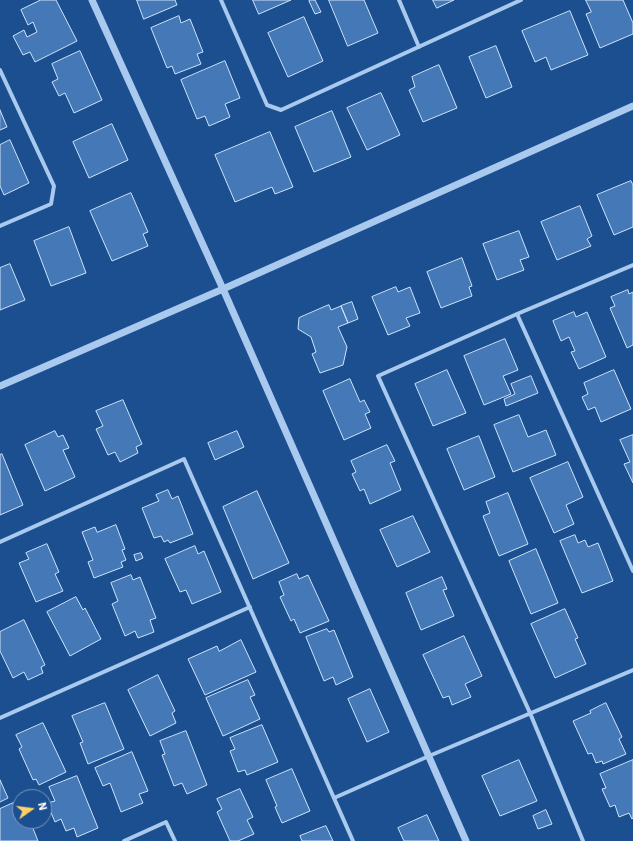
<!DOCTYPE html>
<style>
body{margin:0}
#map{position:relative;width:633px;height:841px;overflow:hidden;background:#1b4f8f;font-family:"IBM Plex Sans",sans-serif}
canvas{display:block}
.north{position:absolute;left:12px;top:789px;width:40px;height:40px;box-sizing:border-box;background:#1b4f8f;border:1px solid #7695bc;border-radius:50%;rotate:76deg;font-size:11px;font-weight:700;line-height:16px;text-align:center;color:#fff}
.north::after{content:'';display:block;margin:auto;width:14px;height:18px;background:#ffd166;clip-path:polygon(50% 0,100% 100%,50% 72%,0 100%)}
</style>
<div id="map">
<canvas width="633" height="841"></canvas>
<div class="north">N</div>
</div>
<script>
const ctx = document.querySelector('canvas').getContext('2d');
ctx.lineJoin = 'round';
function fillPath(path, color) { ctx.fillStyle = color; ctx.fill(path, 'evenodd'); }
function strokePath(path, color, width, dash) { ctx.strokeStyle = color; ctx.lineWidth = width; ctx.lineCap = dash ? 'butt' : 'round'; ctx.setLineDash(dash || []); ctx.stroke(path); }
const building = new Path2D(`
 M41,0H56L77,41L35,62L30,52L23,55L13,36L24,30L27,37L37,32L33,22L28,25L21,10Z
 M137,0H175L177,5L144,19Z
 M253,0H291L259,14Z
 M311,0H315L321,12L315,14L309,1Z
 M329,0H364L378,33L348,46Z
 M433,0H454L437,8Z
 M586,0H623L633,23V34L600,48L586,14L591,12Z
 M570,11L588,55L551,70L546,57L535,62L522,31Z
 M179,16L181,23L190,19L203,52L197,54L201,64L175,74L172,66L167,68L151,28Z
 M304,17L323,61L288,77L268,33Z
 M496,46L512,87L486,98L469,57Z
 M80,51L102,100L74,113L65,93L59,96L52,82L58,79L52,64Z
 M225,61L240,98L225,104L230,117L209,126L205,116L197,119L181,80Z
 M439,65L457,108L423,122L409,90L415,87L412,77Z
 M381,93L400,135L367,150L347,108Z
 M0,110L7,127L0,130Z
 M332,111L351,157L314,172L295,127Z
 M112,124L128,160L89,178L73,142Z
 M270,132L293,187L275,194L272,187L235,202L215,155Z
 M10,140L29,183L4,195L0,186V145Z
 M631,181L633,185V227L614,235L597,195Z
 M131,193L148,232L143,234L148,246L112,261L90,211Z
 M580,206L592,236L587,239L591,246L557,260L541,222Z
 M69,227L86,273L51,286L34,241Z
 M519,231L529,257L520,260L524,270L497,280L483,244Z
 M462,258L472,286L469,287L472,296L441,308L427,272Z
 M10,264L25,300L0,310V268Z
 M396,287L398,292L410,287L420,313L406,318L410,326L388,335L372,297Z
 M628,290L629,294L633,292V345L627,348L610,308L615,306L611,297Z
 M352,302L358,319L348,323L341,306Z
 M329,305L331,310L341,306L348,323L338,327L347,347L343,365L320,373L312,354L316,352L311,337L298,329L299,318Z
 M574,312L576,317L587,312L606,357L579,369L571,352L575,351L569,337L561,341L553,321Z
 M505,339L518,370L503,376L511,394L484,405L464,356Z
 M447,370L466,413L433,426L415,384Z
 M614,370L631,409L601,422L595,407L588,410L582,397L588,394L584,383Z
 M531,376L538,393L506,406L504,399L515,394L511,384Z
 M350,379L360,402L364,400L370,412L365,414L371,428L344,440L323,391Z
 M123,400L142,444L136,447L138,453L120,462L115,452L108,455L96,429L103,426L96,411Z
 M519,415L528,437L546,430L556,455L513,472L494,425Z
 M55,431L58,437L63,435L69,448L63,450L75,477L45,491L25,445Z
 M237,431L244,447L215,460L208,443Z
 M633,435V483L624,464L630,462L620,440Z
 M479,436L495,477L464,490L447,449Z
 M387,445L395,461L390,463L401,490L370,504L364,489L360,491L352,474L356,472L351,461Z
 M2,454L23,505L0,515V455Z
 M568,462L583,497L566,505L574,524L554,533L530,478Z
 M168,490L172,499L178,496L193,534L170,543L168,540L164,542L161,536L154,538L142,508L159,501L156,495Z
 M257,491L289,563L253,579L223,507Z
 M508,493L528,544L499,556L483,516L490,513L486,502Z
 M413,516L430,552L397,567L380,530Z
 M116,525L125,549L122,550L126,560L121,562L123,567L94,578L88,562L93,560L82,532L95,527L97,532Z
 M575,535L578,543L585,540L588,547L598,543L613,581L582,593L560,541Z
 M47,544L59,572L55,574L63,591L36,602L19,563L29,559L26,553Z
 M195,546L198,554L204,551L221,592L192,604L186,590L180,592L165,559Z
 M536,549L558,603L531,614L509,561Z
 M141,553L143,558L136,561L134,555Z
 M297,574L299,579L308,575L329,621L300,633L294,619L291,621L280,597L284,595L279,582Z
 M131,575L133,580L140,577L156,618L150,620L154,632L138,638L135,631L125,636L112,604L118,601L111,583Z
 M442,577L447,589L443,590L454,616L421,630L406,593Z
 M76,597L83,610L85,608L101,639L70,656L47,612Z
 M565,609L578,638L575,639L586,664L555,678L531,624Z
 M24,620L45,665L41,667L43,673L28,680L24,672L13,678L0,651V632Z
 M327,629L329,632L334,630L353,677L336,685L333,677L324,681L306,637Z
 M464,636L482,676L465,684L471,697L452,705L449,696L443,698L423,655Z
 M241,640L256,672L205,695L188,659L217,646L219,651Z
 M158,675L175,711L172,713L176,723L150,736L128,690Z
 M248,680L255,695L250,697L260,719L223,736L206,698Z
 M370,689L389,732L367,742L348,699Z
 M105,703L124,749L88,764L80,743L83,742L72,716Z
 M606,703L622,737L619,739L626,754L603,764L602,761L596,763L592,753L588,754L573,721L591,713L590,711Z
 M43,723L66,772L39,785L36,779L33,780L19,749L22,747L16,735Z
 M262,725L278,762L247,775L245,770L238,772L230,751L235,749L230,738Z
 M186,731L207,785L187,794L182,783L174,786L162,755L165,754L160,741Z
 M132,752L148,791L139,794L143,803L121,812L110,783L103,786L95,768Z
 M519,760L537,801L500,816L482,776Z
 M633,760V818L632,819L629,813L619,817L615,805L610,807L602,789L606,788L600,774Z
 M292,769L310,811L282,823L275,807L277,806L266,780Z
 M77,776L98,828L77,837L74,828L66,831L61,819L55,822L47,803L55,801L49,787Z
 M0,780L8,798L0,802Z
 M240,789L253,817L247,820L254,834L238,841H230L217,812L222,809L217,799Z
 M20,800V821H30L38,841H0V809Z
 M546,810L552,824L538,829L533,816Z
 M427,815L439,841H404L398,828Z
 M326,826L333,841H302L300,836Z`);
fillPath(building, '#4478b7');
strokePath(building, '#cfe3fa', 1);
strokePath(new Path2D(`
 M221,0L267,105L281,110L521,0
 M399,0L419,47
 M0,70L54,186L51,204L0,226
 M517,314L633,571
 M0,542L184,459L353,841
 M0,718L250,607
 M334,798L429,756L633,670
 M124,841L166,822L175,841
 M583,841L530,713L378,376L517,314L633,265`), '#a9c9ee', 4);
strokePath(new Path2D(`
 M92,0L223,289L466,841
 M0,386L223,289L633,106`), '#a9c9ee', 7);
</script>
